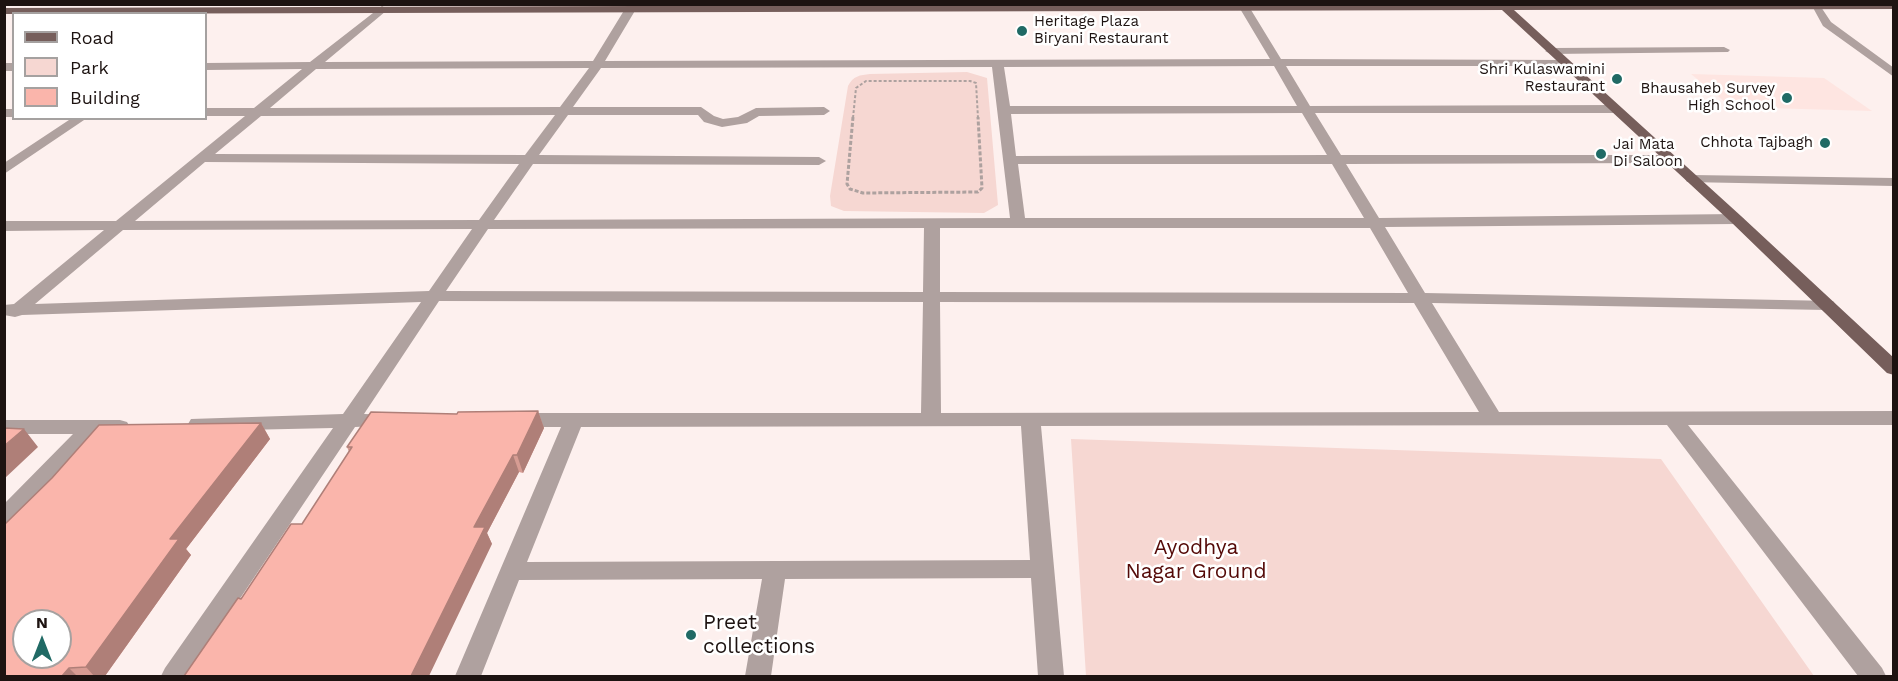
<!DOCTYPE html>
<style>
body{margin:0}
#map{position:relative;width:1898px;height:681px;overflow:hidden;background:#fdf0ee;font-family:"Work Sans",sans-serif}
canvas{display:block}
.frame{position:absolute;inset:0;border:6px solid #1d1311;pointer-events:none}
.legend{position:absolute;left:12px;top:12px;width:195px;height:108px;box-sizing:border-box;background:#fff;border:2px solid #a5a1a0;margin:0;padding:8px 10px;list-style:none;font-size:18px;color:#1d1311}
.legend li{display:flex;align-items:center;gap:12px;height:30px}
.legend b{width:30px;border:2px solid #a5a1a0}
.north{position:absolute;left:12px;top:609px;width:60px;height:60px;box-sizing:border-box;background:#fff;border:2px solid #a5a1a0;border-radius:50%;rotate:0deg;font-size:16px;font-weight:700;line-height:24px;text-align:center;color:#1d1311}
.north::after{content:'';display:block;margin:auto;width:21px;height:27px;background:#206a65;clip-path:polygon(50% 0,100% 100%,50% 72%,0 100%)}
</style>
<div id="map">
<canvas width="1898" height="681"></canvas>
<div class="frame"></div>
<ul class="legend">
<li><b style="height:8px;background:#765e5b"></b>Road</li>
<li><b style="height:16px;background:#f6d7d2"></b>Park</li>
<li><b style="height:16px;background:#fab5ab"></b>Building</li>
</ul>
<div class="north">N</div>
</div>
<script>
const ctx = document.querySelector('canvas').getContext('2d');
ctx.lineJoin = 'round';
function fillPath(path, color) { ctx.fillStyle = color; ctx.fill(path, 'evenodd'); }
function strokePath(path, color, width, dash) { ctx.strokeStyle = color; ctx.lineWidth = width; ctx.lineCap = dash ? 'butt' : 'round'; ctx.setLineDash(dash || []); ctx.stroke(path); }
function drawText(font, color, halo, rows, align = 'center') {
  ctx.font = font + ' "Work Sans",sans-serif'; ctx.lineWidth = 5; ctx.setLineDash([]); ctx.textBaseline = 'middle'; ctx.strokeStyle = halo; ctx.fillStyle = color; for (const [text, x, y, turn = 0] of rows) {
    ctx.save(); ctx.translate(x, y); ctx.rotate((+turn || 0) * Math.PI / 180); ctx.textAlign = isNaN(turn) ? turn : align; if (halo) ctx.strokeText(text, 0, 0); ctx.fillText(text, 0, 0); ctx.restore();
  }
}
fillPath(new Path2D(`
 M1691,74L1824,78L1872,111L1731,107Z`), '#fee5e1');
fillPath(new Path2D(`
 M967,72L987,78L998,205L984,213L844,211L831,206L830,196L848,86C853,76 860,75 870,74Z
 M1071,439L1661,459L1814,676H1086Z`), '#f6d7d2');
strokePath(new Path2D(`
 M853,118L856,88L866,81H970L976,83L978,118`), '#ada19f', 2, [3, 2]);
strokePath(new Path2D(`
 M853,117L847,184L850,189L863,193L978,192L982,188L978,117`), '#ada19f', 3, [4, 2]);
fillPath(new Path2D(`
 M628,4H639L605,61L1270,59L1239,7L1241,4L1248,5L1281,59L1568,60L1570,62L1564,66H1286L1310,106L1616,105L1622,109L1616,113H1315L1341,155H1670L1677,159L1670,163L1346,164L1379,218L1736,214L1744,219L1736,224L1385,227L1425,293L1833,301L1836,305L1833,309L1827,310L1432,303L1499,412L1894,411V425H1688L1882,668L1886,676H1858L1667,425L1041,426L1064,676H1038L1031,578L785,579L771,676H745L762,579L519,580L481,676H455L561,427H516L509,425L506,420L509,415L516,413H921L923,302L439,301L364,414L397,415L400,420L397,425L355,427L188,676H161L165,668L333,428L198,431L191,429L188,424L191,419L343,414L421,302L22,315L15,317L4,315V305L14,304L104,230L4,231V221H116L245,116H206V108H254L302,69L206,70V63L310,62L382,6L387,9L386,11L325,62L593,61ZM1274,66L1297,106H1010L1004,67ZM992,67L1010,218L494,220L533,164L819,165L826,161L819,157L539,155L568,115H698L704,122L722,127L747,123L759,116L824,115L830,111L824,107L756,108L738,117L723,119L714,116L701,107H573L601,68ZM589,68L560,107L270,108L316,69ZM1302,113L1327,155L1016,156L1011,114ZM555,115L525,155L215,154L261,116ZM205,162L519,164L479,220L135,221ZM1018,164H1332L1364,218H1025ZM924,228L923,292L446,291L488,229ZM940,228H1370L1408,293L940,292ZM472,229L429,291L35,304L123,230ZM940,302L1414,303L1479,412L941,413ZM1021,426L1030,560L527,562L581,427Z
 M1811,4H1819L1831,22L1894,68V77L1823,26Z
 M1724,47L1730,50L1728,52L1551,54L1545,51L1551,48Z
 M4,63H14V71H4Z
 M4,109H14V117H4Z
 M72,118H87L4,174V163Z
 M1692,175L1894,178V186L1687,182L1685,179L1687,176Z
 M4,420H120L127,422L130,427L127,432L96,434L12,524L4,526V504L73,434H4Z`), '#afa19f');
fillPath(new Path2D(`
 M1265,4H1894V9L1514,10L1741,216L1894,358V375L1887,373L1731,222L1502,10L4,14V8Z`), '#765e5b');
fillPath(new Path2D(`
 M538,411L544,428L523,473L519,472L487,533L492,544L241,599L302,524L349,452L347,447L457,414Z
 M261,423L270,439L186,549L191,555L105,676H4Z`), '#d79c93');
fillPath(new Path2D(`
 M538,411L544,428L523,473L517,455Z
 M261,423L270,439L186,549L191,555L105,676H94L86,667L170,539Z
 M24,429L38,447L4,479V446Z
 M513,455L519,472L487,533L492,544L429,676H411L474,527Z
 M69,668L77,676H62Z`), '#af7f78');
const building = new Path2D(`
 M538,411L517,455H513L474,527H485L411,676H184L238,598L241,599L291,524H302L352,447H347L371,412L457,414L458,412Z
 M261,423L170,539H179L86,667L69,668L62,676H4V525L52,478L99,425ZM24,621H60V657H24Z
 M4,428L24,429L4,446Z`);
fillPath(building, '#fab5ab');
strokePath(building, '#af7f78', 1.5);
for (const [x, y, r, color] of [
 [1022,31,6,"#206a65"],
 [1617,79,6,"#206a65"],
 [1787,98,6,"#206a65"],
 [1825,143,6,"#206a65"],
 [1601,154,6,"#206a65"],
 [691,635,6,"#206a65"]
]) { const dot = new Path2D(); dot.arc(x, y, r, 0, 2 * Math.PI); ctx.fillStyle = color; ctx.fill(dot); strokePath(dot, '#fff', 2); }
drawText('15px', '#1d1311', '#fff', [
 ["Heritage Plaza",1034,22,"left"],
 ["Biryani Restaurant",1034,39,"left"],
 ["Shri Kulaswamini",1605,70],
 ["Restaurant",1605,87],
 ["Bhausaheb Survey",1775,89],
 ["High School",1775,106],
 ["Chhota Tajbagh",1813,143],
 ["Jai Mata",1613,145,"left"],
 ["Di Saloon",1613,162,"left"]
], 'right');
drawText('21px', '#540907', '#fff', [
 ["Ayodhya",1196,548],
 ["Nagar Ground",1196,572]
]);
drawText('21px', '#1d1311', '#fff', [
 ["Preet",703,623],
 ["collections",703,647]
], 'left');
</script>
